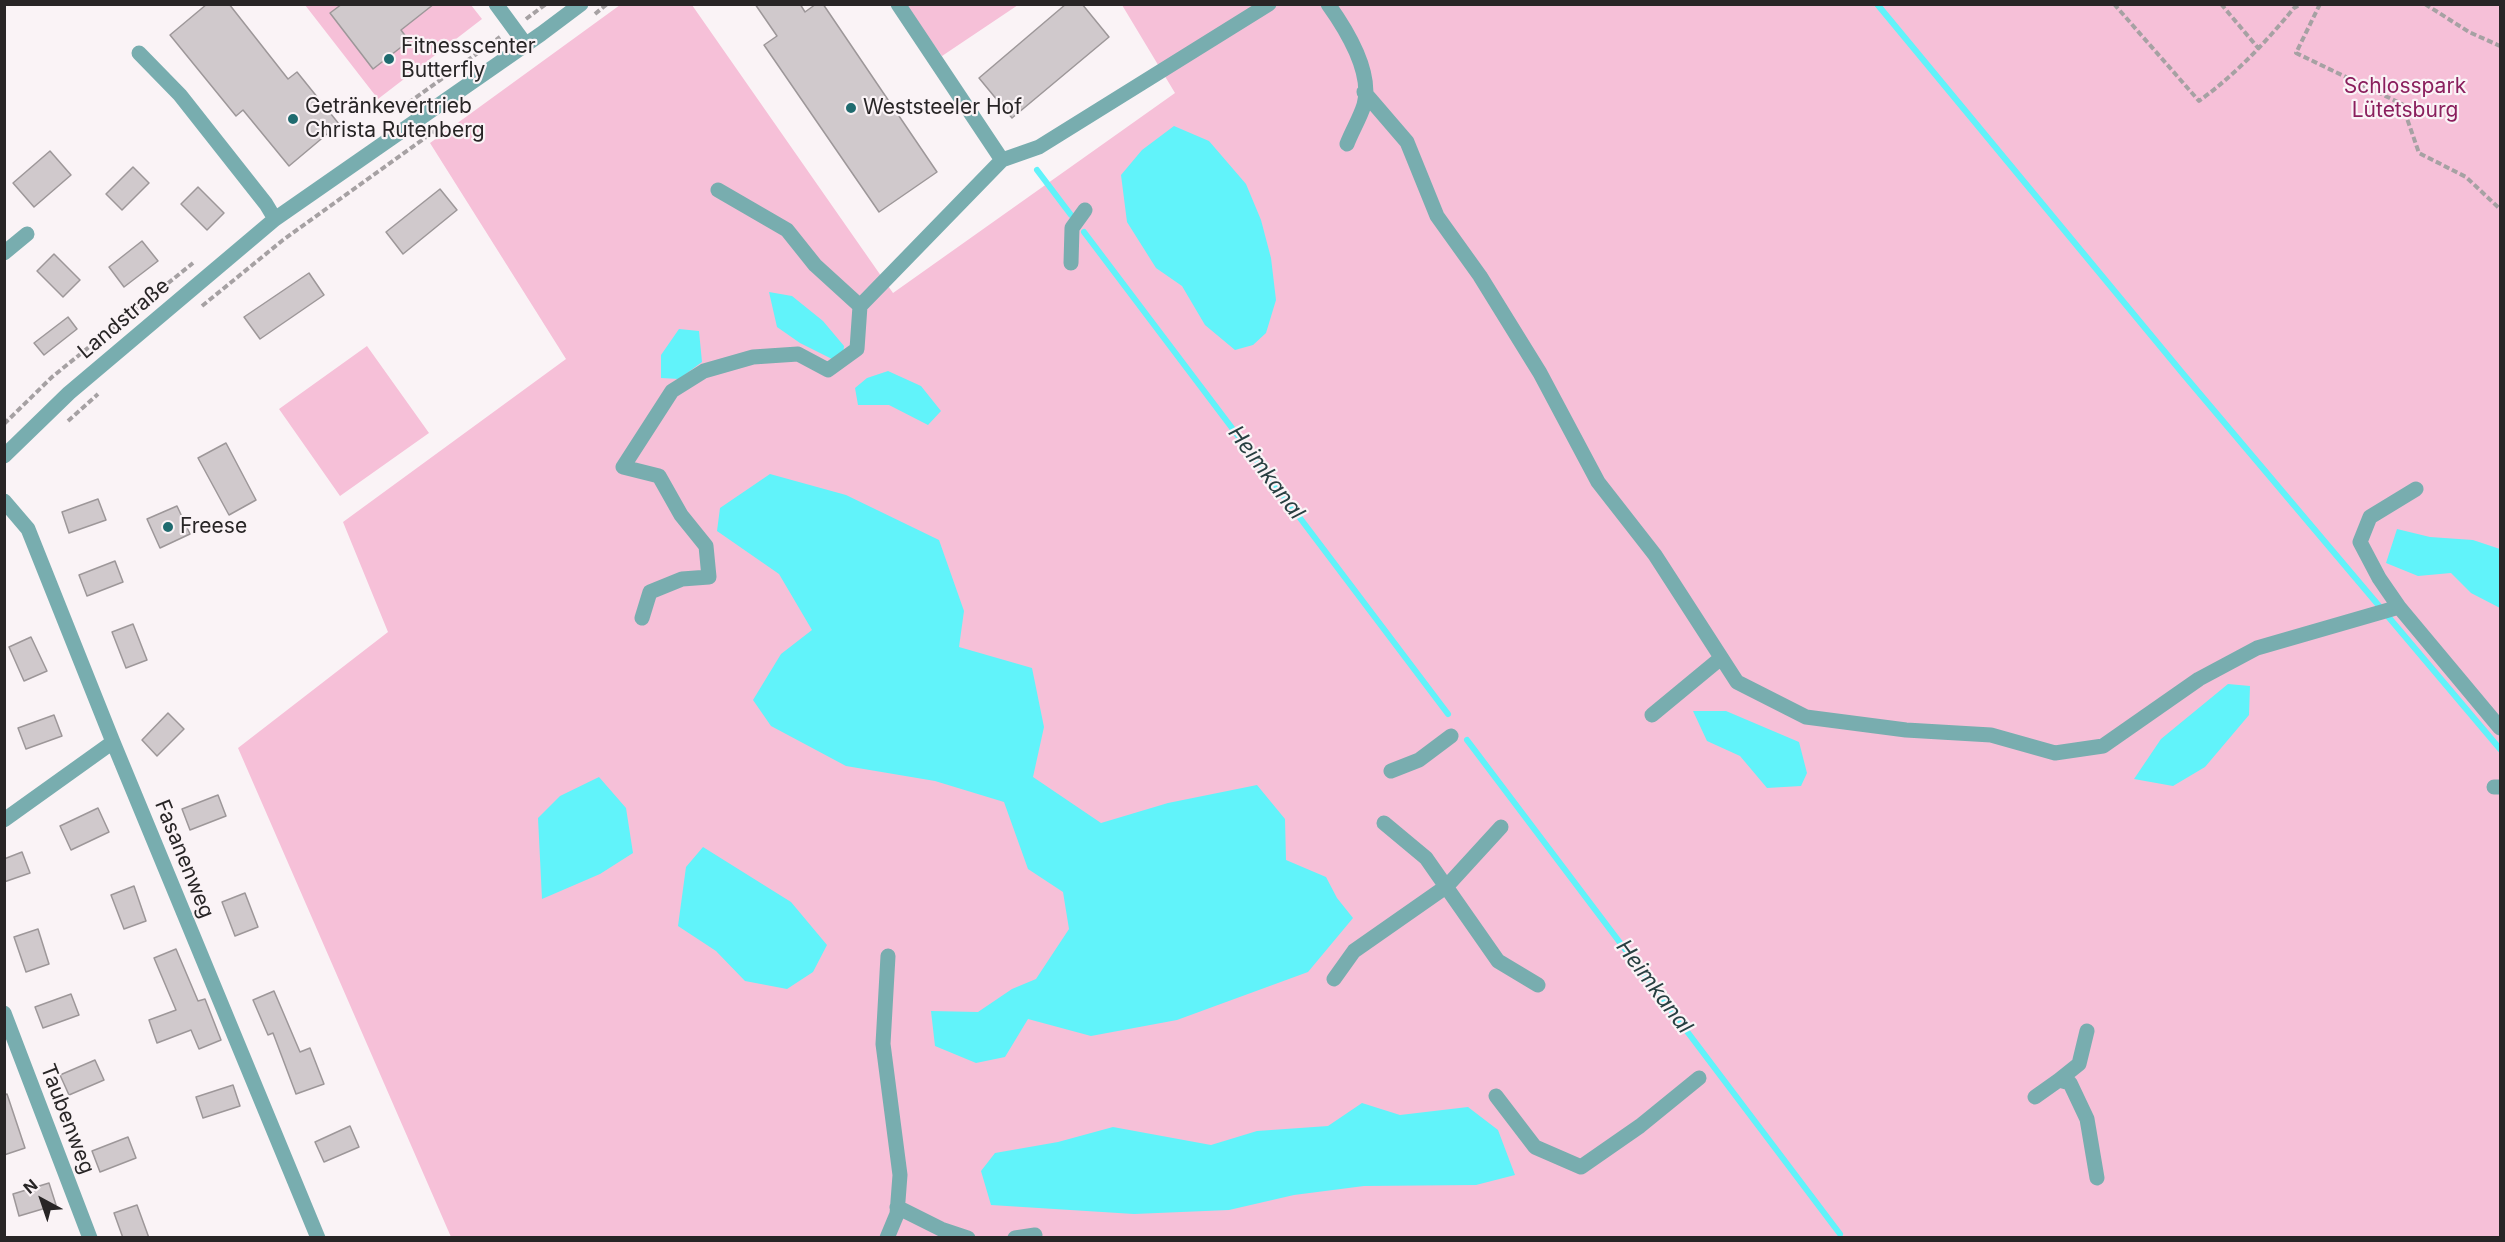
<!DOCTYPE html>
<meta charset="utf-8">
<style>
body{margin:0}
#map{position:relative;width:2505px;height:1242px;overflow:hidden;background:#faf3f6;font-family:Inter,sans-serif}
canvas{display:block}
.frame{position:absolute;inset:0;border:6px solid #282526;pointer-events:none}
.north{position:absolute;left:12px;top:1170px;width:60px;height:60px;-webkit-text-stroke:4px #faf3f6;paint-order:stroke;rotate:320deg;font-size:16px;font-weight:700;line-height:24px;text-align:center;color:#282526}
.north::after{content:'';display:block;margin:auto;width:21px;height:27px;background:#282526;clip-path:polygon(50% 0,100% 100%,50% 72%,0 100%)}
</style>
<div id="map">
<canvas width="2505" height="1242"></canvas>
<div class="frame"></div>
<div class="north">N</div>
</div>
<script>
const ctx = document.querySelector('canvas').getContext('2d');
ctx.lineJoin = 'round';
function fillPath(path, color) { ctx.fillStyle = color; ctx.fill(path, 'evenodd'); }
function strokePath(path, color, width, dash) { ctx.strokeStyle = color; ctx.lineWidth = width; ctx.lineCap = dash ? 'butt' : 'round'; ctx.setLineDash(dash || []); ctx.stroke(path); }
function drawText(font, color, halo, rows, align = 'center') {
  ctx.font = font + ' Inter,sans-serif'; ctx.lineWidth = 4.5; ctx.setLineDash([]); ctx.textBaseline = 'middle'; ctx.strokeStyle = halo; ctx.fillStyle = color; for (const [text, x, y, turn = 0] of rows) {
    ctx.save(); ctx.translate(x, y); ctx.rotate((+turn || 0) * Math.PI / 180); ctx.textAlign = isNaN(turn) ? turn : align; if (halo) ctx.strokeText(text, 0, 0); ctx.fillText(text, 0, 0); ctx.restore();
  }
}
fillPath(new Path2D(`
 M305,5H471L482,19L378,99Z
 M620,5H692L893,293L1175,93L1122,5H2500V1237H451L238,748L388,632L343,522L566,359L430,143Z
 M905,5H1018L942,56Z
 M367,346L429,433L340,496L279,409Z`), '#f6c0d8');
fillPath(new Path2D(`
 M1174,126L1209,141L1246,184L1261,220L1271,258L1276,300L1266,333L1253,345L1235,350L1205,325L1182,286L1156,268L1127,222L1121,175L1142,150Z
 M769,292L792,296L823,321L844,346L842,364L800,343L777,327Z
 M679,329L699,331L702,362L679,379L661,378V355Z
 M888,371L921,386L941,411L928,425L889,405H858L855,388L867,378Z
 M770,474L846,495L939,540L964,611L959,647L1032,668L1044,727L1033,777L1101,823L1168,803L1257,785L1285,819L1286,860L1326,877L1337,898L1353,918L1308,972L1177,1020L1091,1036L1028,1019L1005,1057L976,1063L935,1046L931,1011L978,1012L1012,989L1036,979L1069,929L1063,892L1028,869L1004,802L935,781L846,766L771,726L753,700L781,654L812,630L779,574L717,531L720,508Z
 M2397,529L2430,537L2473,540L2500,549V608L2471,593L2451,573L2418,576L2386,563Z
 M2228,684L2250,686L2249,715L2205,767L2173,786L2134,779L2161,739Z
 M1693,711H1726L1799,742L1807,773L1801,786L1767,788L1740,756L1707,741Z
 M599,777L626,808L633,853L600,874L542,899L538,818L560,796Z
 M703,847L791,902L827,945L813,972L787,989L745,981L716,951L678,926L686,867Z
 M1362,1103L1400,1115L1468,1107L1498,1130L1515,1175L1476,1185L1364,1186L1294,1195L1229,1210L1134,1214L991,1205L981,1171L995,1153L1058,1142L1113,1127L1211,1145L1257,1131L1328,1126Z`), '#61f3fa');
strokePath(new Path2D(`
 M1877,4L2184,375L2500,749
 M1037,170L1071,215
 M1084,232L1448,714
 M1467,740L1840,1234`), '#61f3fa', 6);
const building = new Path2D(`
 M207,4H229L288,79L297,72L339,124L289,166L243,110L236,116L170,35Z
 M342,4H434L401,30L409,41L373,69L330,13Z
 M755,4H800L805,12L816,4H823L937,172L879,212L764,45L777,36Z
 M1066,4H1082L1109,37L1012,118L979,78Z
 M50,151L71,175L34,207L13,183Z
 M133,167L149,183L122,210L106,194Z
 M198,187L224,213L207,230L181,204Z
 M440,189L457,210L403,254L386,232Z
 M142,241L158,261L124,287L109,267Z
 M54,254L80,280L63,297L37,271Z
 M309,273L324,295L260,339L244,317Z
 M68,317L77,329L44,355L34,343Z
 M226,443L256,500L229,515L198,458Z
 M98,499L106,520L69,533L62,512Z
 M177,506L190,534L160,548L147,519Z
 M115,561L123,582L87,596L79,575Z
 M133,624L147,660L126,668L112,632Z
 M31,637L47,671L24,681L9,647Z
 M168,713L184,729L157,756L142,740Z
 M54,715L62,736L26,749L18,728Z
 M218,795L226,816L190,830L182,809Z
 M98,808L109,832L71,850L60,826Z
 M22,852L30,873L4,882V859Z
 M134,886L146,921L124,929L111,895Z
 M245,893L258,927L235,936L222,902Z
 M38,929L49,964L26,972L14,937Z
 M176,949L198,1001L205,999L221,1040L199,1049L191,1030L157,1043L149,1020L176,1010L154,958Z
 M274,991L300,1052L310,1048L324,1084L296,1094L273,1033L268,1035L253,1000Z
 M71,994L79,1015L43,1028L35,1007Z
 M95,1060L104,1080L69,1095L60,1075Z
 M233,1085L240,1106L203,1118L196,1097Z
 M7,1094L25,1148L4,1155V1095Z
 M350,1126L359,1147L324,1162L315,1142Z
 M128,1137L136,1158L100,1172L92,1151Z
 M49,1183L56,1205L19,1216L13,1194Z
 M137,1205L149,1238H123L114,1213Z`);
fillPath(building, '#d0c9cc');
strokePath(building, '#9d9799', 1.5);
strokePath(new Path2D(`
 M2114,4L2199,101C2236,74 2265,43 2294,8L2301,4
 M2221,4L2259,49
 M2320,4L2296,53L2402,104L2419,153L2466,177L2500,209
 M2425,4L2469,32L2500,46
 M595,14L607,4
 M526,19L546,4
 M401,108L500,37
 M202,306L283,240L436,130
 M68,421L98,394
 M4,424L52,377L193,263`), '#a6a1a3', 4, [6, 3]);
strokePath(new Path2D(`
 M496,4L526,45
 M898,4L1002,160L1039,147L1269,4
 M1328,4C1346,29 1373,73 1364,105C1360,118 1352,131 1347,144
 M139,53L180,95L266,204L275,219
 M1364,92L1407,142L1437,216L1480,276L1540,373L1598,482L1655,555L1737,682L1806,717L1906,730L1991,735L2055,753L2103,746L2199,679L2257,648L2399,607L2500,728
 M718,190L787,230L815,265L860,306
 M4,253L27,234
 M1071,263L1072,228L1085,210
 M4,456L69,393L275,219L541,34L581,4
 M4,501L28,529L113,742L318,1238
 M2399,607L2379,578L2360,542L2370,517L2416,489
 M642,618L650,592L682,579L709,577L706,546L681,515L659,476L623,467L672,391L704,371L753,357L798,354L828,370L857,349L860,306L1002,160
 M1652,715L1721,658
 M1391,771L1419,760L1451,736
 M2494,787H2500
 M4,820L113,742
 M1384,823L1426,858L1498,961L1538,985
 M1334,979L1354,951L1447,886L1501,827
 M4,1013L90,1238
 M2059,1080L2079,1064L2087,1031
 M1496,1096L1535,1147L1581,1167L1640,1126L1699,1078
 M2035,1097L2059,1080L2070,1083L2087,1119L2097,1178
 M897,1207L941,1229L968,1238
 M887,1238L897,1214L900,1175L883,1044L888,956
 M1015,1238L1035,1235`), '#78adaf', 15);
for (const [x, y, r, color] of [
 [389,59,6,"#1f6b6f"],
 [851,108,6,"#1f6b6f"],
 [293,119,6,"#1f6b6f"],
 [168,527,6,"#1f6b6f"]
]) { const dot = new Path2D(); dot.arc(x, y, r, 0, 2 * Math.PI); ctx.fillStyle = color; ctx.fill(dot); strokePath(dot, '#faf3f6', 2); }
drawText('21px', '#282526', '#faf3f6', [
 ["Fitnesscenter",401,47],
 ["Butterfly",401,71],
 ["Getränkevertrieb",305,107],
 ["Christa Rutenberg",305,131],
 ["Weststeeler Hof",863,108],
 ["Freese",180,527]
], 'left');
drawText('21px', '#8a1f5d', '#faf3f6', [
 ["Schlosspark",2405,87],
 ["Lütetsburg",2405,111]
]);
drawText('21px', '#282526', '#faf3f6', [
 ["Landstraße",124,319,-40],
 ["Fasanenweg",184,859,68],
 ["Taubenweg",67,1119,69]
]);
drawText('italic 22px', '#273f41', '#faf3f6', [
 ["Heimkanal",1266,473,53],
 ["Heimkanal",1654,987,53]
]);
</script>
